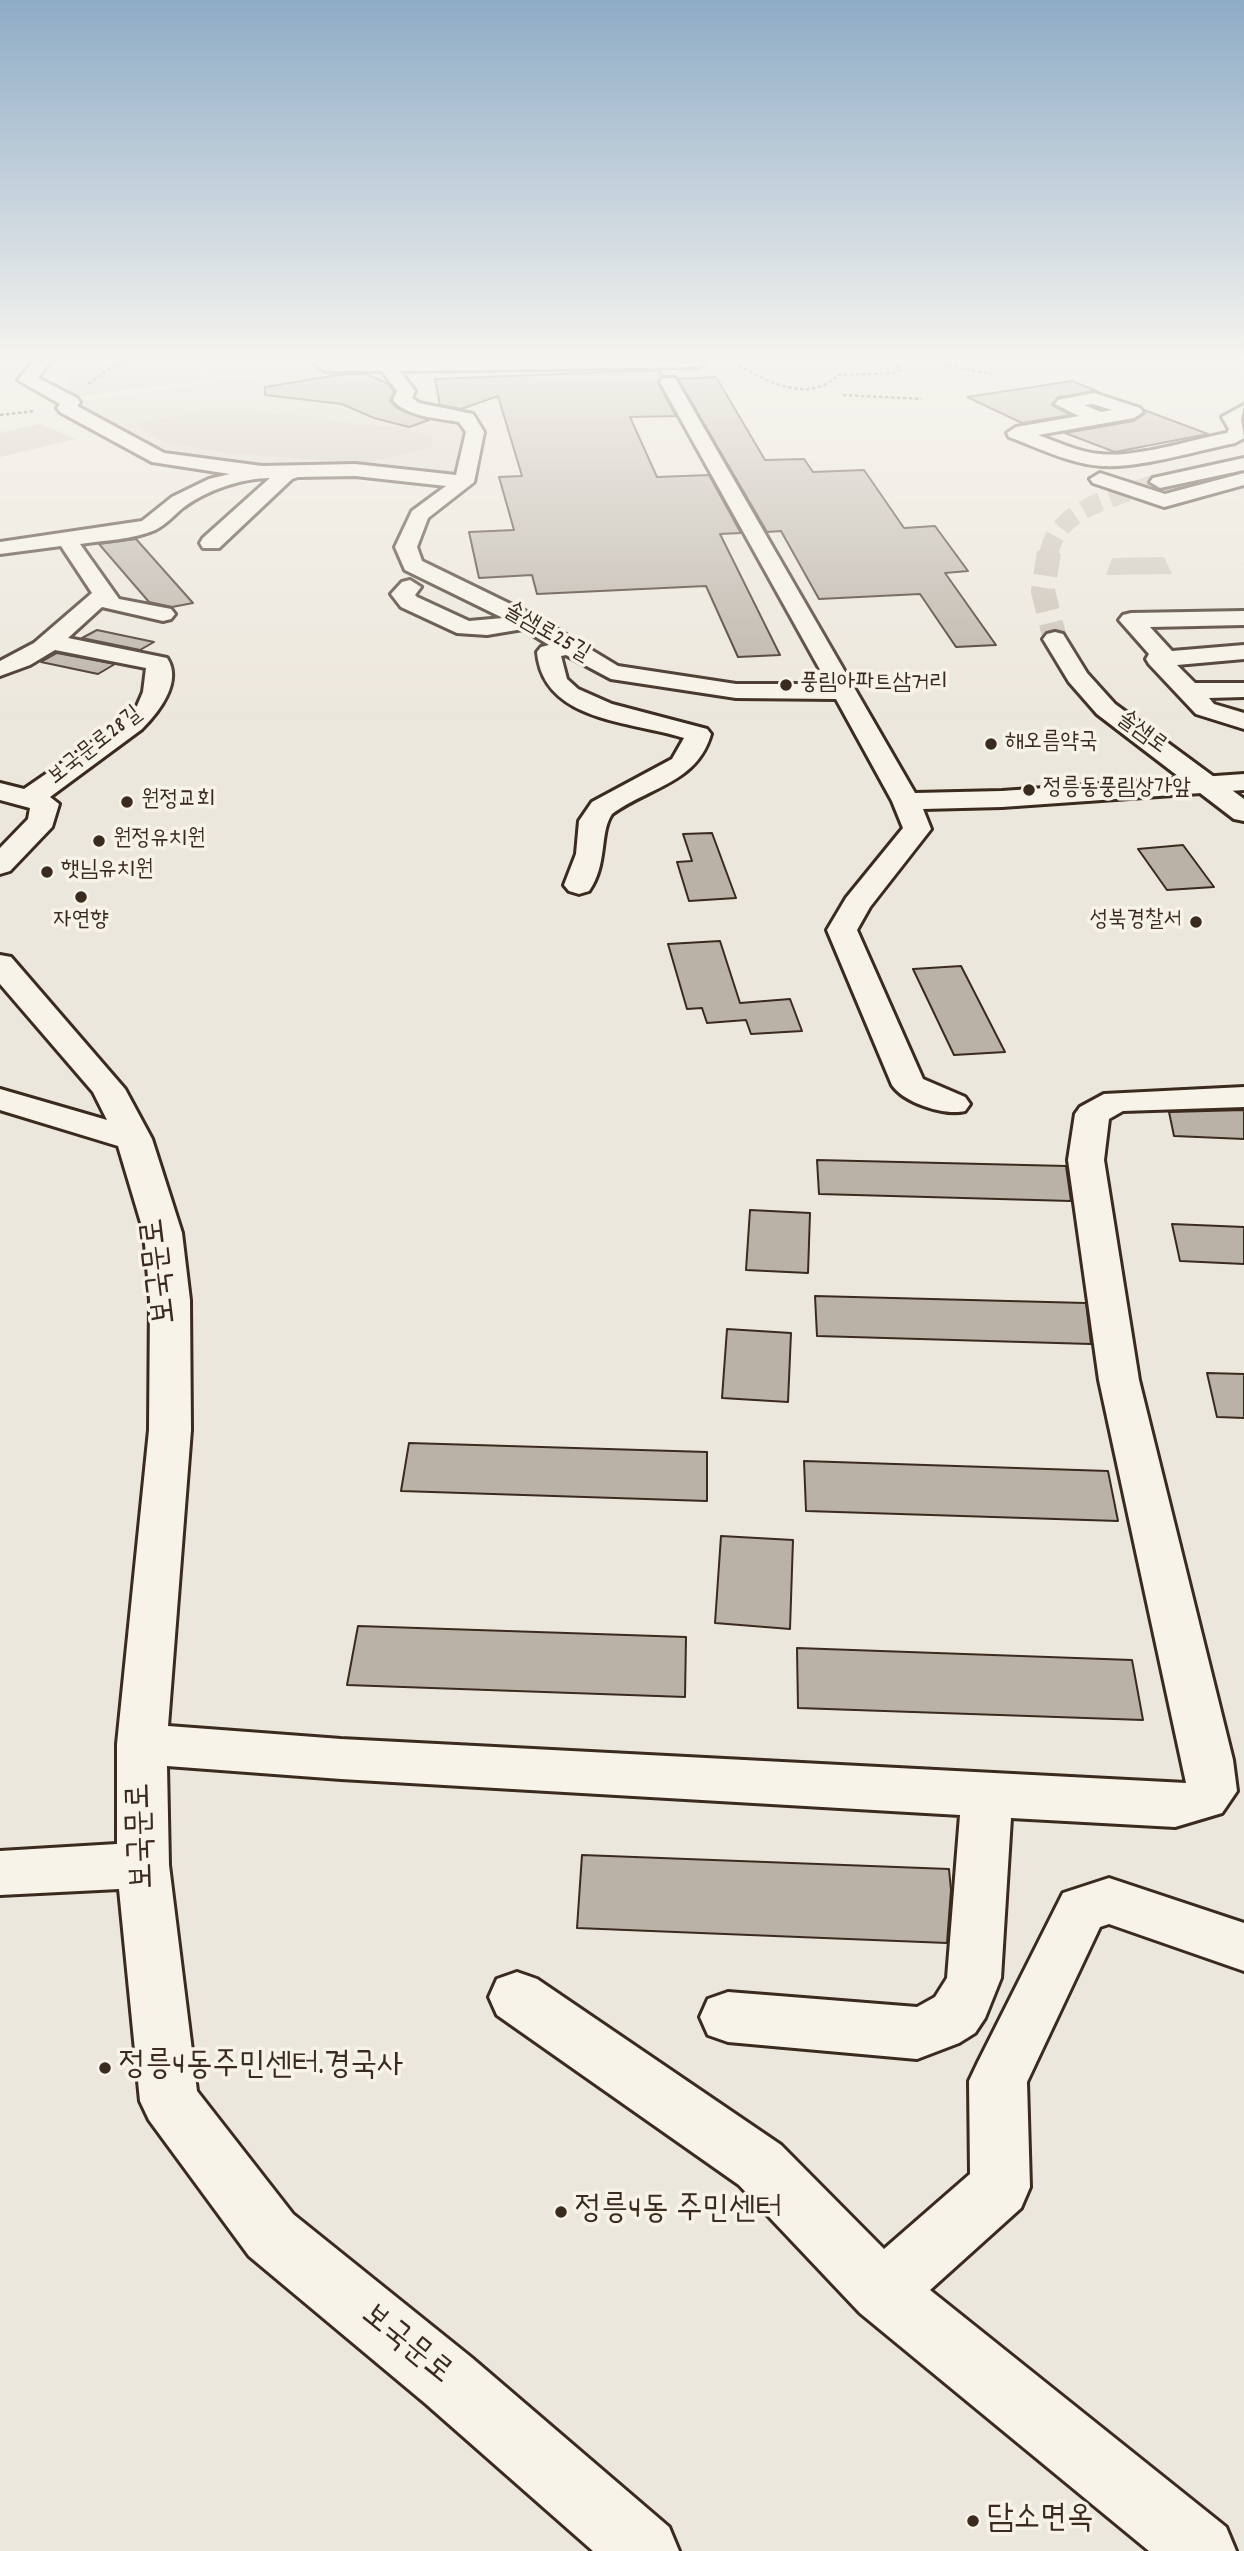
<!DOCTYPE html>
<meta charset="utf-8">
<style>
body{margin:0}
canvas{display:block;background:#ece7dc}
</style>
<canvas width="1244" height="2551"></canvas>
<script>
const ctx = document.querySelector('canvas').getContext('2d');
ctx.lineJoin = 'round';
function fillPath(path, color) { ctx.fillStyle = color; ctx.fill(path, 'evenodd'); }
function strokePath(path, color, width, dash) { ctx.strokeStyle = color; ctx.lineWidth = width; ctx.lineCap = dash ? 'butt' : 'round'; ctx.setLineDash(dash || []); ctx.stroke(path); }
function drawText(font, color, halo, rows, align = 'center') {
  ctx.font = font + ' Dekko,"Poor Story",sans-serif'; ctx.lineWidth = 7; ctx.setLineDash([]); ctx.textBaseline = 'middle'; ctx.strokeStyle = halo; ctx.fillStyle = color; for (const [text, x, y, turn = 0] of rows) {
    ctx.save(); ctx.translate(x, y); ctx.rotate((+turn || 0) * Math.PI / 180); ctx.textAlign = isNaN(turn) ? turn : align; if (halo) ctx.strokeText(text, 0, 0); ctx.fillText(text, 0, 0); ctx.restore();
  }
}
fillPath(new Path2D(`
 M384,368L402,391L397,401L461,419L469,433L459,479L303,470L167,457L71,402L320,369Z`), '#ddd7cc');
fillPath(new Path2D(`
 M111,362H173L207,379L77,396L67,387L68,373Z
 M220,410L320,417L357,425L395,426L433,437L431,448L365,463L226,453L161,441L134,422Z
 M40,424L76,439L0,457V433Z
 M1164,557L1172,574L1106,575L1112,558Z`), '#cec8bc');
const building = new Path2D(`
 M659,370L662,376L658,383L676,416L630,417L657,477L709,475L741,533L720,534L780,655L738,657L706,586L537,594L532,575L479,578L469,532L514,530L499,477L522,476L498,396L461,409L440,405L435,379Z
 M344,374H366L388,384L394,391L390,401L397,408L429,420L409,427L374,418L342,404L265,395V387Z
 M716,377L765,460L804,459L813,472L864,470L904,528L935,526L968,571L945,573L996,645L956,647L920,594L819,599L781,531L767,532L678,379Z
 M1072,381L1099,392L1058,397L1052,405L1071,415L1022,423L967,397Z
 M1144,410L1208,434L1115,452L1065,433L1134,421L1144,414Z
 M136,539L193,603L172,607L149,602L99,544Z
 M97,630L154,642L140,650L82,638Z
 M57,653L115,664L98,674L41,662Z
 M712,833L736,898L689,901L677,862L692,861L683,834Z
 M1183,845L1214,887L1167,890L1138,849Z
 M720,941L740,1003L790,999L802,1031L751,1034L746,1020L707,1023L702,1008L687,1009L668,944Z
 M961,966L1005,1052L954,1055L913,969Z
 M1244,1110V1139L1174,1136L1169,1112Z
 M817,1160L1066,1166L1071,1201L819,1194Z
 M750,1210L810,1213L808,1273L746,1270Z
 M1172,1224L1244,1227V1264L1180,1261Z
 M815,1296L1086,1303L1091,1344L817,1336Z
 M727,1329L791,1333L788,1402L722,1398Z
 M1207,1373L1244,1374V1418L1217,1417Z
 M409,1443L707,1452V1501L401,1491Z
 M804,1461L1108,1471L1118,1521L806,1511Z
 M721,1536L793,1540L790,1629L715,1623Z
 M358,1626L686,1637L685,1697L347,1685Z
 M797,1648L1132,1660L1143,1720L798,1708Z
 M582,1855L949,1869L951,1890L947,1943L577,1928Z`);
fillPath(building, '#bab2a7');
strokePath(building, '#3b2a1e', 2);
strokePath(new Path2D(`
 M1049,554C1056,506 1122,496 1160,482`), '#c9c1b6', 19, [19, 10]);
strokePath(new Path2D(`
 M1049,552L1043,591L1055,639`), '#c9c1b6', 24, [24, 12]);
const minor = new Path2D(`
 M33,362H50L38,378L77,398L80,402L77,406L164,453L262,466L355,464L456,475L466,432L459,422C438,418 407,417 393,400L397,391L382,371H325L312,362H706L698,367L400,371L415,391L412,398L419,403L473,414L484,432L474,482L428,518L417,547L422,561L535,616L618,666L736,684H828L660,382L663,378H675L915,793L1002,791L1244,774V790L1002,807L923,809L931,829L870,907L857,930L923,1079L965,1097L970,1104L965,1111C945,1116 904,1103 892,1085L827,930L846,898L903,828L892,801L836,699L736,698L611,679L566,655L561,656L567,679L578,689L612,704L707,729L711,734C697,783 649,787 612,814C599,833 608,864 589,891L579,894L569,891L564,885L576,854L579,821L592,802L672,759L684,738C631,721 543,722 537,652L541,647L549,645L523,629L487,635L457,633L401,607L391,594L402,582L410,580L421,587L415,595L417,597L469,621L503,618L405,570L395,547L412,511L446,486L355,476L298,477L292,479L219,548H203L200,543L203,538L270,478C242,478 207,490 184,507C175,514 166,525 155,530C132,540 105,540 80,544L119,599L171,609L175,614L171,619L163,621L102,607L68,638L167,658C183,682 158,713 142,729L50,797L59,804L52,827L10,871L0,874V848L28,819L30,808L0,800V783L24,789L107,732L137,706L143,692L146,668L55,650L30,665L0,676V661L34,643L92,593L61,546L0,554V542L142,521L172,497L209,479L230,474L152,462L60,412L57,408L60,404L18,380Z
 M1094,393L1140,408L1143,412L1134,418L1038,435C1058,442 1078,452 1100,454C1137,458 1190,440 1227,433L1229,429L1222,417L1244,405L1241,419L1244,438L1235,443C1195,451 1142,468 1102,466C1070,464 1039,448 1009,437L1007,433L1016,427L1079,416L1055,404L1058,400ZM1093,404L1112,410L1101,412L1084,405Z
 M1100,473L1165,494L1244,473V485L1164,507L1093,483L1090,479Z
 M1244,611V625L1150,627L1172,651L1244,645V659L1177,665L1195,683H1244V697L1209,698L1214,704L1244,713V729L1196,714L1149,664L1146,659L1149,654L1119,620L1123,615L1131,613Z
 M0,955L11,957L125,1089L152,1139L182,1233L190,1300L191,1430L168,1726L341,1739L1186,1783L1099,1380L1068,1160L1075,1114L1080,1107L1104,1094L1244,1087V1107L1123,1111L1109,1119L1104,1160L1139,1380L1233,1760L1237,1791L1222,1813L1175,1827L1011,1818L1001,1978L985,2018L975,2033L959,2043L917,2059L728,2042L708,2035L700,2017L708,1999L728,1992L917,2007L935,1997L947,1978L960,1815L341,1779L167,1766L169,1865L197,2091L293,2214L472,2358L669,2527L679,2551H593L426,2404L249,2256L149,2120L140,2101L119,1889L0,1895V1851L117,1844V1744L149,1430L150,1300L144,1233L118,1146L0,1110V1089L107,1120L93,1092L0,984Z
 M1109,1878L1244,1923V1971L1109,1924L1100,1927L1027,2082L1030,2187L1021,2208L930,2290L1226,2527L1236,2551H1149L860,2313L739,2185L497,2015L489,1997L497,1979L517,1972L537,1979L781,2145L884,2249L970,2174L969,2081L978,2062L1063,1893Z`);
const major = new Path2D(`
 M1244,458V470L1160,488L1150,482L1153,478Z
 M1055,632L1063,634L1087,673L1115,704L1244,799V821L1234,819L1097,714L1069,682L1043,639L1047,634Z`);
strokePath(minor, '#3b2a1e', 6);
strokePath(major, '#3b2a1e', 6);
strokePath(new Path2D(`
 M734,362C764,381 809,405 838,375L897,373L900,370L894,362
 M925,362L992,374
 M88,384L115,365L126,362
 M843,395L922,399
 M0,415L34,411`), '#3b2a1e', 2.5, [3.5, 2.5]);
fillPath(minor, '#f7f3e8');
fillPath(major, '#f7f3e8');
const sky = ctx.createLinearGradient(0, 0, 0, 719);
sky.addColorStop(0, '#8eacc6');
sky.addColorStop(0.5, '#f6f4ef');
sky.addColorStop(1, '#f6f4ef00');
ctx.fillStyle = sky;
ctx.fillRect(0, 0, 1244, 719);
for (const [x, y, r, color] of [
 [786,685,7,"#3b2a1e"],
 [991,744,7,"#3b2a1e"],
 [1029,790,7,"#3b2a1e"],
 [127,802,7,"#3b2a1e"],
 [99,841,7,"#3b2a1e"],
 [47,872,7,"#3b2a1e"],
 [81,897,7,"#3b2a1e"],
 [1196,922,7,"#3b2a1e"],
 [105,2068,7,"#3b2a1e"],
 [561,2212,7,"#3b2a1e"],
 [973,2521,7,"#3b2a1e"]
]) { const dot = new Path2D(); dot.arc(x, y, r, 0, 2 * Math.PI); ctx.fillStyle = color; ctx.fill(dot); strokePath(dot, '#f7f3e8', 2.5); }
drawText('23px', '#3b2a1e', '#f7f3e8', [
 ["솔샘로25길",546,634,30],
 ["솔샘로",1141,734,36],
 ["보국문로28길",96,747,-38]
]);
drawText('23px', '#3b2a1e', '#f7f3e8', [
 ["풍림아파트삼거리",800,685],
 ["해오름약국",1005,744],
 ["정릉동풍림상가앞",1043,790],
 ["원정교회",141,802],
 ["원정유치원",113,841],
 ["햇님유치원",61,872],
 ["자연향",81,922,"center"],
 ["성북경찰서",1182,922,"right"]
], 'left');
drawText('33px', '#3b2a1e', '#f7f3e8', [
 ["보국문로",162,1271,-97],
 ["보국문로",144,1836,-92],
 ["보국문로",405,2346,39]
]);
drawText('33px', '#3b2a1e', '#f7f3e8', [
 ["정릉4동주민센터.경국사",119,2068],
 ["정릉4동 주민센터",575,2212],
 ["담소면옥",987,2521]
], 'left');
</script>
